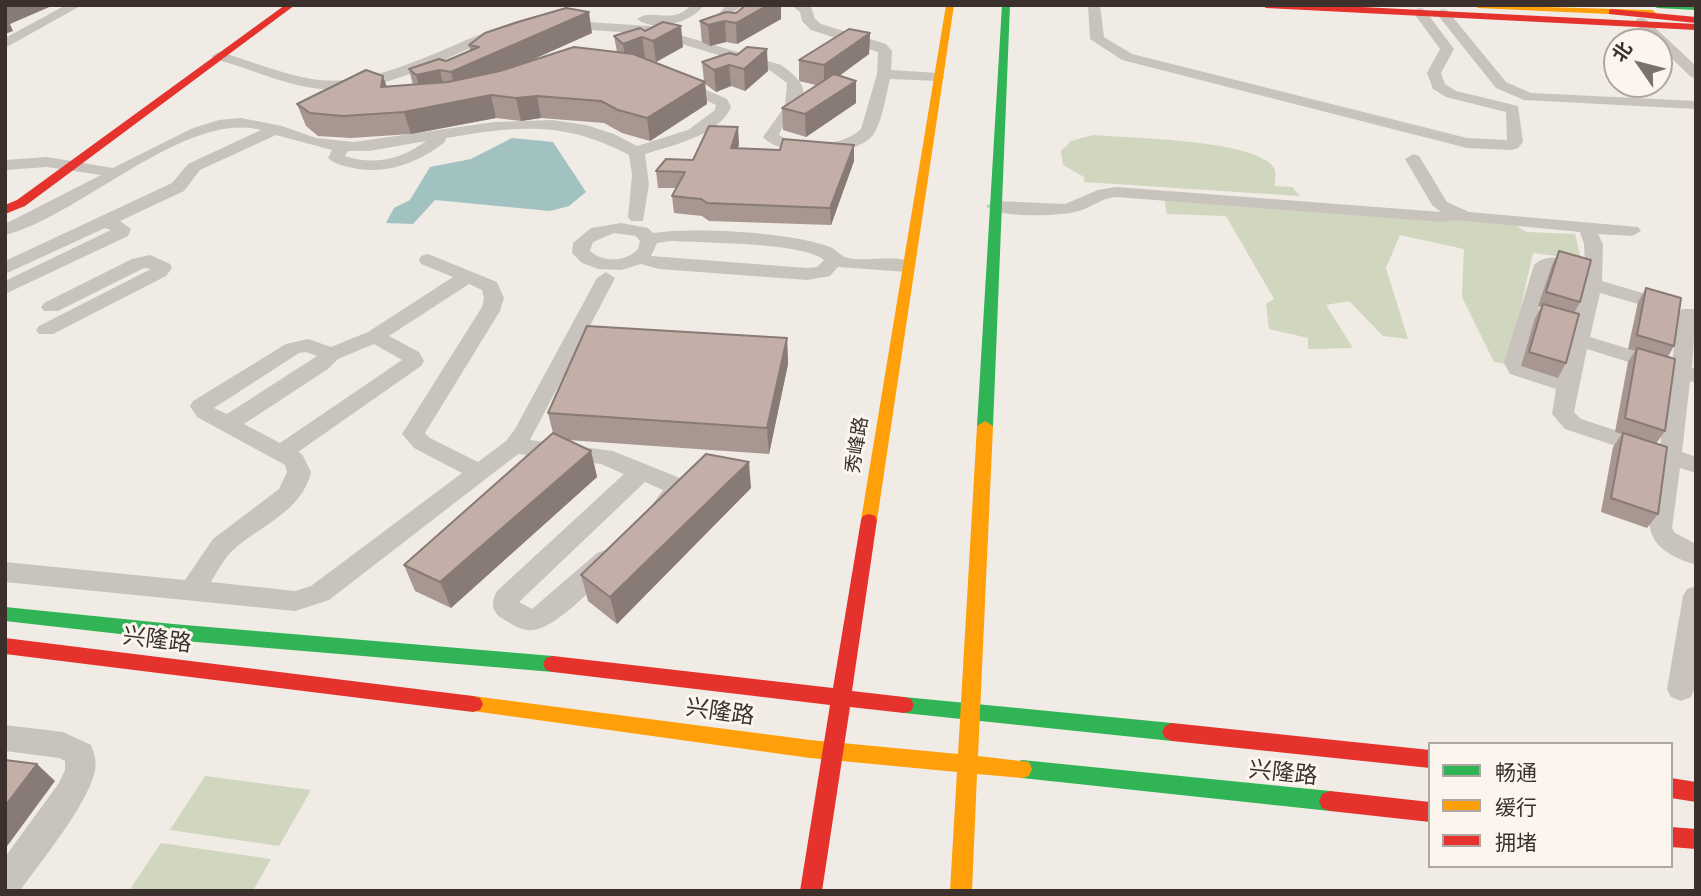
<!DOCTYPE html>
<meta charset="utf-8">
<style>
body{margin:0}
#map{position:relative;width:1701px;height:896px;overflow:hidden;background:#f0ebe5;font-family:Signika,"Noto Sans SC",sans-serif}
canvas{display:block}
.frame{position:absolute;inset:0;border:7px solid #3b302b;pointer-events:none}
.legend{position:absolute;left:1428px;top:742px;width:245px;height:126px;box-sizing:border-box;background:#fbf5ee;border:2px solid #aea6a0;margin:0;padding:9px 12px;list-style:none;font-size:21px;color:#3b302b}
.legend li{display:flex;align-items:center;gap:14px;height:35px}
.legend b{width:35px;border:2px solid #aea6a0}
.north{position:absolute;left:1603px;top:28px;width:70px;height:70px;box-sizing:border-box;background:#fbf5ee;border:2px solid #aea6a0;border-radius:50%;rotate:305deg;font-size:19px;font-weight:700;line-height:28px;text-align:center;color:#3b302b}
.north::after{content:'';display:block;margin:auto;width:24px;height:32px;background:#7a716c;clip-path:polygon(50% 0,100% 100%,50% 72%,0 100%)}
</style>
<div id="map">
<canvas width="1701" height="896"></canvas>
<div class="frame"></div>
<ul class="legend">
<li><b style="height:9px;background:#30b455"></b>畅通</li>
<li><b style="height:9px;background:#ff9f0a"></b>缓行</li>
<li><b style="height:9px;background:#e5322d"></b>拥堵</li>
</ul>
<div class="north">北</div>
</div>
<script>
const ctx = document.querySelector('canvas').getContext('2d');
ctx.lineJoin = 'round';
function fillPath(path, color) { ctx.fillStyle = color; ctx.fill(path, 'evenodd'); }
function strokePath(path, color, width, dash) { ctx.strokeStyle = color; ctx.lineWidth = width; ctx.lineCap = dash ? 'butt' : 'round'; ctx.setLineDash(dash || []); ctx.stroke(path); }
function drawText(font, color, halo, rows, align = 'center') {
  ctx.font = font + ' Signika,"Noto Sans SC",sans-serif'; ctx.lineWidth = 6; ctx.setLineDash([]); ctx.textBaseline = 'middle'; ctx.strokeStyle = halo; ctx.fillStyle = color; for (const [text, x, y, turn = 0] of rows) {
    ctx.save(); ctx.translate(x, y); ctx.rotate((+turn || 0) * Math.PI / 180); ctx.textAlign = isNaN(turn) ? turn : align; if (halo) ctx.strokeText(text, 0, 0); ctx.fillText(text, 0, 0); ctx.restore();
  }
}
fillPath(new Path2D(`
 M1093,135C1124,138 1263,139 1275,170C1276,174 1275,181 1275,186L1292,187L1300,196L1084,182V177L1063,165L1061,151L1071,141Z
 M1164,198L1452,217L1513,224L1527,232L1575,234L1581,259L1533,253L1508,364L1494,362L1462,297L1464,249L1400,235L1386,268L1408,339L1383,336L1349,301L1326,305L1353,348L1308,349V338L1269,329L1266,304L1274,299L1226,216L1167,214Z
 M205,776L311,790L279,846L170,830Z
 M161,843L271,859L253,891H129Z`), '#d1d6bf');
fillPath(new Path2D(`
 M512,138L553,142L586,192L569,206L550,211L435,200L413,224L386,223L394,208L410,200L430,167L471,159Z`), '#a1c2c1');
fillPath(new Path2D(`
 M66,5H82L5,48V38Z
 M691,5H704C691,23 655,33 637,19C652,7 673,26 691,5Z
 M727,5H743L732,13L711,38H701V32Z
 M791,5L811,7L815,19L821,24L886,44L892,51L891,70L938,73L945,77L938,81L890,79C886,95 883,117 875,132C860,159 782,159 763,137L785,106L787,83L771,71L649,34L560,28L553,24L558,20H540C468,41 400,95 322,89C285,86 250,68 214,59L212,56L219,52C250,60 280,74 312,79C355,86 397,69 436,53C465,41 551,0 577,17L571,21L650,26L781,65C825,96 793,102 779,135C801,149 842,147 861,129L877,74L878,52L811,30L802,21L800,12Z
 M1088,5H1100L1104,37L1132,54L1467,138L1507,140L1506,112L1446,97L1433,89L1427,73L1440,49L1413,12L1419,8L1424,9L1454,49L1441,73L1445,84L1456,91L1518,106L1523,142L1518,148L1512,150L1467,148L1122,60L1090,39Z
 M1442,9L1447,10L1506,82L1531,93L1696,101V109L1524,100L1496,88L1436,13Z
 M1641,18L1646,19L1696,66V78L1691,77L1659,46V42H1654L1636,25V19Z
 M679,78L727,99L731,107C720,135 671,146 645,154L649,184L643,221H631L628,217L632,175L629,155C565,120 515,126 446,138L445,142C418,163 387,175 353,168C344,166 334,164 328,158L332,150L276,135L200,170L184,191L120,221L131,229L128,236L5,294V281L111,230L105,228L5,274V261L172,183L188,164L261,130C185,110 81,216 5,235V224L101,175L47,167L5,170V160L47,157L113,168L193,128L219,120L241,118L282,126L316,138L354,142L494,122L552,120L586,125L614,134L637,146L688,130L715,110L716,105L674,85L672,82ZM426,141C402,159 374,166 345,156L348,151H369Z
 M1413,154L1419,156L1447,202L1469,212L1638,227L1641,231L1632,236L1598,234L1603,244L1602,281L1676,303L1679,307L1669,313L1600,293L1590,337L1672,362L1679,313L1682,309H1696L1692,368L1696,369V383L1690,381L1682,452L1696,457V473L1680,468L1672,528L1675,533L1696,544V565C1631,545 1650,514 1658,460L1565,429L1552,414L1556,389L1510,374L1504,363L1534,265C1547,251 1569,260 1585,263L1584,244L1580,232L1456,220L1442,222L1116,197C1102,198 1092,207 1079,211C1062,216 999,219 986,206L995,201L1065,204L1098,190L1116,187L1441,212L1432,205L1405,159ZM1551,268L1584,273L1559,376L1524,363ZM1587,349L1670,375L1660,445L1581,419L1574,412Z
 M621,223L648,228L653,233C694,227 791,232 830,247C835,249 839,254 843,256C860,265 904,251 916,266L907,272L838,267L830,276L807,280L659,269L641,264L621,270L598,269L582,263L572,253L573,243L591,228ZM614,233L636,236L640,241L638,249C626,262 604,263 590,251L593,242ZM670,241C701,243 803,242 824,260L817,267L807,268L651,256L657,243Z
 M428,254L497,282L504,298L500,311L425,433L430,438L478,462L506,441L515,429L597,278L606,272L615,278L530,440L613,451L680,478L687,489C685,506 670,519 653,514L650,508L663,490L645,482L519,602L532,609L597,553L606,550L615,553L619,560L615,567C597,583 552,634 528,630C519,629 510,623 503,619C491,612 491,602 497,591L624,474L601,464L518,454L329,600L295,611L5,582V562L185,580L213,539L279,489L287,472L285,465L197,417L190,406L193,401L286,344L308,339L331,347L368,332L453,277L421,264L419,260L421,256ZM469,284L482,290L484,298L482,307L402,434L414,448L462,473L311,586L295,591L211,582C217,572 223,560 232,551C260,525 302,512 311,472L302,454L298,452L421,366L424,361L419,352L389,336ZM374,344L402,360L280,443L244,424L328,369L338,359ZM306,352L317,356L227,414L214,408L299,353Z
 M150,255L170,264L172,268L166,276L53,334H39L36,330L39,326L151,269L144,268L58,311H44L41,307L44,303L132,259Z
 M1696,586V685L1691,697L1681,701L1671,697L1667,689L1683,596L1687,589Z
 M5,725L63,732L91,745C94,753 97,762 95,771C86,808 42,859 20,891H5V857L59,783L65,770V761L59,758L5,751Z`), '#c9c3be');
fillPath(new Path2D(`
 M1002,5H1010L993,426L985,431L977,426Z
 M1653,5H1696V10L1657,8Z
 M5,607L173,624L553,656L560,658L563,664L560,670L553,672L173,640L5,621Z
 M904,697L1172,723L1179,726L1182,732L1179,738L1172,741L904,713L897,711L894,705L897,699Z
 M1022,760L1330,791L1338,794L1341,801L1338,808L1330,811L1022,778L1015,776L1012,769L1015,762Z`), '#30b455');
fillPath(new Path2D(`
 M946,5H954L877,520L875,524H863L861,520Z
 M1474,5L1652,10L1656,13L1652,16L1478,8Z
 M985,421L993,426L978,756L1029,762L1032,769L1029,776L1022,778L977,774L972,891H950L957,772L810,758L466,710L463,704L466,698L473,696L810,740L958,754L977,426Z`), '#ff9f0a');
fillPath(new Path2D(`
 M285,5H295L25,206L5,214V205L17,200Z
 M1262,5H1323L1696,24V30L1266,8Z
 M1612,9L1696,17V23L1609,14V10Z
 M869,514L875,516L877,520L852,691L904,697L911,699L914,705L911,711L904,713L850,707L822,891H800L830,705L553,672L546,670L543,664L546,658L553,656L833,688L861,520L863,516Z
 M5,638L473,696L480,698L483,704L480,710L473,712L5,654Z
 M1172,723L1430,750V768L1172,741L1165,738L1162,732L1165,726Z
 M1671,778L1696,782V802L1671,798Z
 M1330,791L1430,802V822L1330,811L1322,808L1319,801L1322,794Z
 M1671,827L1696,829V849L1671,847Z`), '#e5322d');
fillPath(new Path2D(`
 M781,19L737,44L726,42L710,46L702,42L700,21Z
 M645,31L683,47L656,62L644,59L704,81L702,62L729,53L768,71L745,91L731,86L716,92L705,84L707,104L650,141L622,133L604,123L541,118L521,121L496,118L411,134L351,138L318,136L306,126L297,104L383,76L387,87L413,85L409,69L446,61L470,50L469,45L592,33L529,61L617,52L614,36Z
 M870,33L869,54L839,76L856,103L806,137L783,130L782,108L816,85L799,81V60Z
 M739,144L738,148L854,161L831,225L709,221L702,216L674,213L672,196L676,188H658L656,171L693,160Z
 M1559,251L1580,302L1574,313L1566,363L1558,378L1521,366L1535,318L1541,307L1538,306L1552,265Z
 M1646,288L1674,346L1668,357L1665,431L1656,444L1658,514L1647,528L1601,512L1613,447L1622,434L1615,432L1628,362L1635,351L1628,349L1638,302Z
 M787,338L788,364L769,454L568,440L591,451L597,477L451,608L415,591L404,565L553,433L548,413Z
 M751,488L617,624L588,601L581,575Z`), '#a89690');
fillPath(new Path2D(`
 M5,5H54L10,24L13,31L5,34Z
 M768,5H781V19L737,44L736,23Z
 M589,12L592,33L456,94L451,72Z
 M725,21L726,42L710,46L708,25Z
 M681,26L683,47L656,62L653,41Z
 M870,33L869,54L824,87V65Z
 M642,37L645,58L626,65L623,44Z
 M767,49L768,71L745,91L744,69Z
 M729,65L731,86L716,92L714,70Z
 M440,70L445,92L422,97L416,75Z
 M383,76L390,97L381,87Z
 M856,81V103L806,137L805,114Z
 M705,82L707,104L650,141L647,118Z
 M491,95L496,118L411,134L404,112Z
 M537,96L541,118L521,121L516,98Z
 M738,127L739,144L733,164L731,148Z
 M854,145V161L831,225L830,208Z
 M787,338L788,364L769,454L767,428Z
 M591,451L597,477L451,608L440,582Z
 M749,462L751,488L617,624L610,597Z
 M37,764L55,781L5,849V806Z`), '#887a75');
const building = new Path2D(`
 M746,5H768L736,23L725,21L708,25L700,21L726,12L736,13Z
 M566,8L589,12L451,72L440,70L416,75L409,69L439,59L446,61L479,47L469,45L485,33L518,22Z
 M663,22L681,26L653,41L642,37L623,44L614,36L640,28L645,31Z
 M849,29L870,33L824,65L799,60Z
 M574,47L633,54L705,82L647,118L618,110L601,101L537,96L516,98L491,95L404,112L343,116L310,113L297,104L366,70L383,76L381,87L448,82L500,71Z
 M747,47L767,49L744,69L729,65L714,70L702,62L729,53L737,55Z
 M834,74L856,81L805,114L782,108Z
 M709,126L738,127L731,148L780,150L783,139L854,145L830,208L707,203L701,199L672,196L685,172L656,171L666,159L693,160Z
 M1559,251L1591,260L1580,302L1546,292Z
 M1646,288L1681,298L1674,346L1637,335Z
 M1543,304L1579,314L1566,363L1529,352Z
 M587,326L787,338L767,428L548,413Z
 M1637,348L1675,359L1665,431L1625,418Z
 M553,433L591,451L440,582L404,565Z
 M1623,433L1667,447L1658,514L1611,498Z
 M706,454L749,462L610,597L581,575Z
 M5,760L37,764L5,806Z`);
fillPath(building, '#c3afa7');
strokePath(building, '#887a75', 2);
drawText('19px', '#3b302b', '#fbf5ee', [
 ["秀峰路",858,445,-81]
]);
drawText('23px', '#3b302b', '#fbf5ee', [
 ["兴隆路",157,641,7],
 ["兴隆路",720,713,8],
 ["兴隆路",1283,774,6]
]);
</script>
